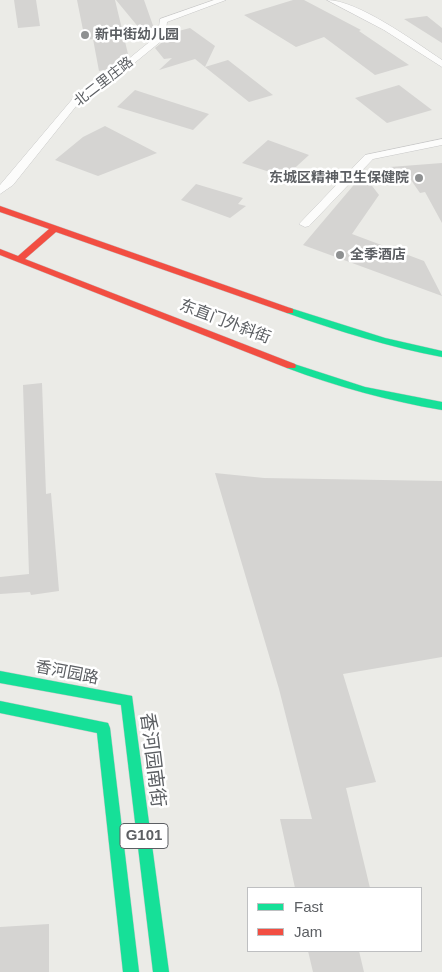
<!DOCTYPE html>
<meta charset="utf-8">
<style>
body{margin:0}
#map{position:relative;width:442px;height:972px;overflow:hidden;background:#ebebe7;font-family:Helvetica,sans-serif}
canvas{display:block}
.legend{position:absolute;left:247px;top:887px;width:175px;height:65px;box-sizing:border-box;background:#fff;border:1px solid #bebfc1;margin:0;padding:6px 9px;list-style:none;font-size:15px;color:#5c5f63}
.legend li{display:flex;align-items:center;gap:10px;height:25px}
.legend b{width:25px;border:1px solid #bebfc1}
</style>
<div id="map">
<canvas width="442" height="972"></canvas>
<ul class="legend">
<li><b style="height:6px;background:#16e098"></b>Fast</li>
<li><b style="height:6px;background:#f24e42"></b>Jam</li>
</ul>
</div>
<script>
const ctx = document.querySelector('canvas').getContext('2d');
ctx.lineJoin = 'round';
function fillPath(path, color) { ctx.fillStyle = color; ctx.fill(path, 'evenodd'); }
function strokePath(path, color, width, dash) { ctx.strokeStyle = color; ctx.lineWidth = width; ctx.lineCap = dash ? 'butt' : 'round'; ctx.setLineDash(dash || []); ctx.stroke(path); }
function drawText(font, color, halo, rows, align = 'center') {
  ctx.font = font + ' Helvetica,"Noto Sans SC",sans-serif'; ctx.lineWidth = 5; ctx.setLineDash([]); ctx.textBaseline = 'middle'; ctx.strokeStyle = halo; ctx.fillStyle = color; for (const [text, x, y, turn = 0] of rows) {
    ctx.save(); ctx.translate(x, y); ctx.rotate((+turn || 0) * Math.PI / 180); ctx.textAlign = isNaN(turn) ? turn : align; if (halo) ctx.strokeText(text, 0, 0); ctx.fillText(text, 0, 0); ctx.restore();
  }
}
fillPath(new Path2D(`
 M14,0H36L40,26L18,28Z
 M77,0H115L128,54L120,57L122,62L114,68L99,71L93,39L85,40Z
 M116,0H144L156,34L149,40Z
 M293,0H304L361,30L359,31L409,65L375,75L324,37L296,47L244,15Z
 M427,16L442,28V43L404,19Z
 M190,28L215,46L205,67L195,59L159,70L172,58L164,59L155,48L166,39L167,34Z
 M228,60L273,95L249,102L205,67Z
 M399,85L432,110L387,123L355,98Z
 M135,90L209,114L193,130L117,107Z
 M105,126L157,153L98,176L55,160L83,137Z
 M268,140L309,155L285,177L242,163Z
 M442,163V223L425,192L420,193L411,180L397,182L390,167Z
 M363,174L379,195L352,234L424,261L442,296L303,245Z
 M196,184L243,198L238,204L246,206L230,218L181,200Z
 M42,383L46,494L51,493L59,591L31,595L30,592L0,594V577L29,574L23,385Z
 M215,473L264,478L442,481V657L343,674L376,782L346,788L370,888H295L280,819H312L279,689Z
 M49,924V972H0V927Z
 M308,951H359L364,972H313Z`), '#d5d4d2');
const street = new Path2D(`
 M214,0H226L167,22L165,38L116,78L81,100L13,185L0,194V185L75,96L110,74L158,35L160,19Z
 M327,0C358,0 415,42 442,60V67L384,30Z
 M442,139V145L373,159L309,226L305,227L299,224L365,155Z`);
const fast = new Path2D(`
 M290,308L385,338L442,351V357C389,347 338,331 287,313L285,311Z
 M291,363L365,387L442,402V410C389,401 338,387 287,368L286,366L287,364Z
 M0,671L132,696L169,972H153L121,705L0,683Z
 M0,701L108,723L110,728L139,972H123L97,733L0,713Z`);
const jam = new Path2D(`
 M0,206L293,309V313H287L56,232L25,259L295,364L296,366L295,368H287L0,255V249L18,256L49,229L0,212Z`);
strokePath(street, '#c7c7c7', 1);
strokePath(fast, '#c8c9c9', 1);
strokePath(jam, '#c8c9c9', 1);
fillPath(street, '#fcfcfb');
fillPath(fast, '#16e098');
fillPath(jam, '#f24e42');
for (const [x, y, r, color] of [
 [85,35,5,"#8e9091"],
 [419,178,5,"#8e9091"],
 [340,255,5,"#8e9091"]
]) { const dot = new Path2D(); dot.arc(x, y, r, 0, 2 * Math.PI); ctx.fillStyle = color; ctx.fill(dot); strokePath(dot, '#fff', 2); }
drawText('bold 14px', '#5c5f63', '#fff', [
 ["新中街幼儿园",95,35],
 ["东城区精神卫生保健院",409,178,"right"],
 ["全季酒店",350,255]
], 'left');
drawText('14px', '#5c5f63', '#fff', [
 ["北二里庄路",104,82,-38]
]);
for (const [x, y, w] of [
 [144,836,48]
]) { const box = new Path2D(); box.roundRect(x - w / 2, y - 12.5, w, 25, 4); ctx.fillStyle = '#fff'; ctx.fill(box); strokePath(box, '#5c5f63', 1); }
drawText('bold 15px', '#5c5f63', null, [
 ["G101",144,836]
]);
drawText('16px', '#5c5f63', '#fff', [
 ["东直门外斜街",225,322,21],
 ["香河园路",67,673,11]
]);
drawText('19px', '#5c5f63', '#fff', [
 ["香河园南街",152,760,83]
]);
</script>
